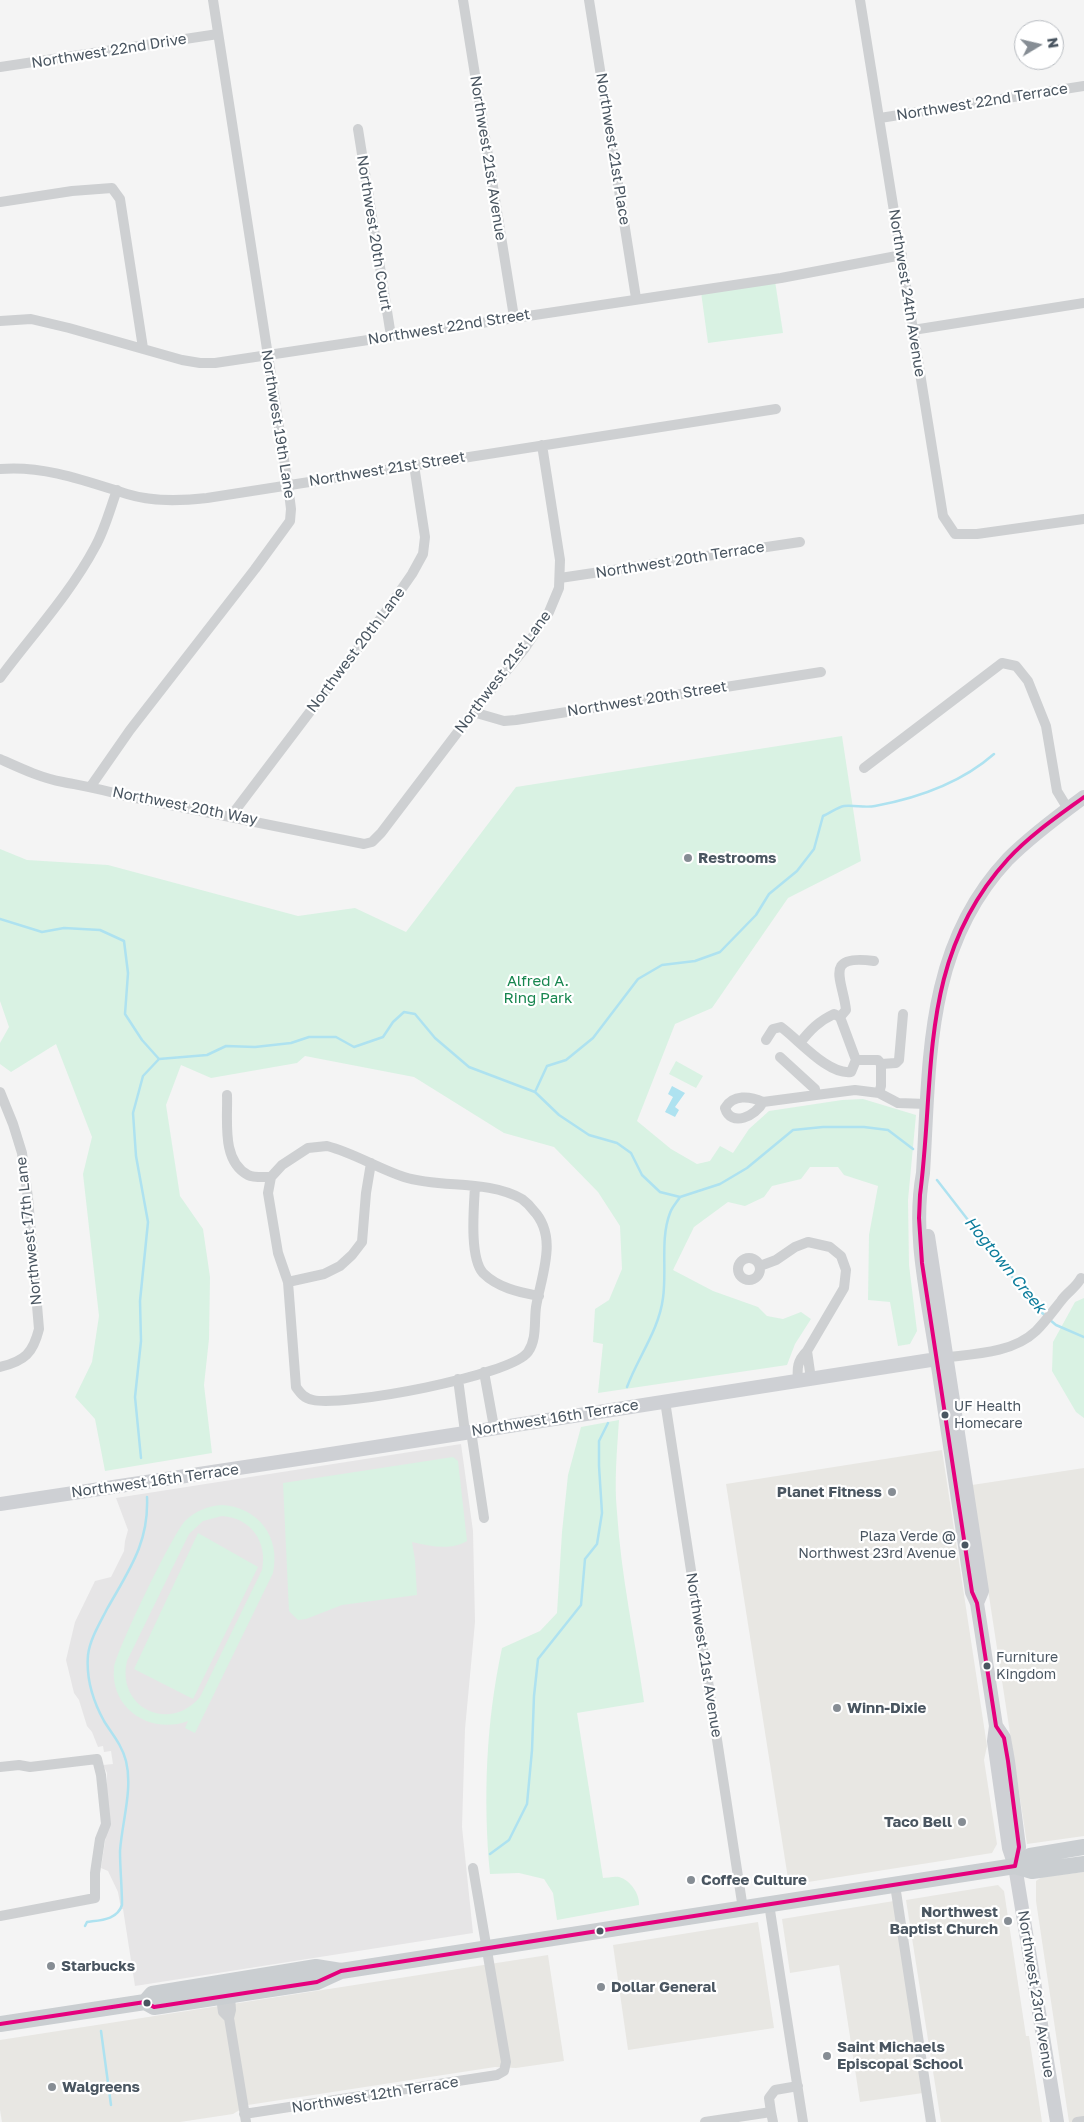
<!DOCTYPE html>
<style>
body{margin:0}
#map{position:relative;width:1084px;height:2122px;overflow:hidden;background:#f4f4f4;font-family:"Golos Text",sans-serif}
canvas{display:block}
.north{position:absolute;left:1014px;top:20px;width:50px;height:50px;box-sizing:border-box;background:#fff;border:1px solid #b7bbc0;border-radius:50%;rotate:81deg;font-size:14px;font-weight:700;line-height:20px;text-align:center;color:#4a5661}
.north::after{content:'';display:block;margin:auto;width:18px;height:22px;background:#868d94;clip-path:polygon(50% 0,100% 100%,50% 72%,0 100%)}
</style>
<div id="map">
<canvas width="1084" height="2122"></canvas>
<div class="north">N</div>
</div>
<script>
const ctx = document.querySelector('canvas').getContext('2d');
ctx.lineJoin = 'round';
function fillPath(path, color) { ctx.fillStyle = color; ctx.fill(path, 'evenodd'); }
function strokePath(path, color, width, dash) { ctx.strokeStyle = color; ctx.lineWidth = width; ctx.lineCap = dash ? 'butt' : 'round'; ctx.setLineDash(dash || []); ctx.stroke(path); }
function drawText(font, color, halo, rows, align = 'center') {
  ctx.font = font + ' "Golos Text",sans-serif'; ctx.lineWidth = 4.5; ctx.setLineDash([]); ctx.textBaseline = 'middle'; ctx.strokeStyle = halo; ctx.fillStyle = color; for (const [text, x, y, turn = 0] of rows) {
    ctx.save(); ctx.translate(x, y); ctx.rotate((+turn || 0) * Math.PI / 180); ctx.textAlign = isNaN(turn) ? turn : align; if (halo) ctx.strokeText(text, 0, 0); ctx.fillText(text, 0, 0); ctx.restore();
  }
}
fillPath(new Path2D(`
 M942,1450L987,1746L984,1760L997,1844L992,1853L789,1885L726,1484Z
 M1084,1468V1836L1027,1844L972,1485Z
 M1084,1872V2122H1069L1036,1901V1881L1042,1877Z
 M998,1885L1004,1891L1026,2036H1029L1042,2122H941L906,1900Z
 M894,1901L923,2093L860,2102L839,1965L790,1973L782,1919Z
 M758,1922L774,2028L628,2050L613,1945Z
 M548,1955L564,2061L516,2068L495,2067L248,2105L233,2114L180,2122H2L0,2110V2040Z`), '#e8e7e3');
fillPath(new Path2D(`
 M461,1444L473,1531L475,1622L465,1729L462,1827L473,1933L135,1986L123,1909H121L118,1892L108,1871L101,1868L107,1828V1773L103,1765L113,1764L111,1751L104,1752L103,1746L98,1747L92,1732L87,1726L79,1700L74,1693L66,1660L75,1622L95,1581L111,1577L124,1551L125,1541L128,1530L116,1498Z`), '#e6e5e6');
fillPath(new Path2D(`
 M775,281L783,333L708,343L701,292Z
 M842,736L861,861L788,898L712,1008L675,1024L637,1121L671,1149L697,1164L710,1161L720,1146L733,1153L749,1129L769,1111L842,1100L863,1099L916,1115L908,1200L909,1265L917,1331L910,1344L898,1346L890,1302L868,1300L869,1235L878,1186L844,1175L838,1167H810L801,1179L772,1186L764,1197L745,1206L728,1202L694,1227L673,1270L713,1291L758,1307L767,1316L783,1319L801,1312L811,1319L795,1344L787,1365L598,1393L603,1344L593,1342L595,1309L609,1300L622,1269L620,1226L598,1192L554,1147L504,1133L414,1077L305,1056L297,1063L211,1078L181,1065L166,1105L180,1196L203,1229L210,1277L209,1339L204,1385L212,1453L105,1471L95,1419L75,1397L92,1362L99,1316L83,1174L92,1137L56,1044L11,1072L0,1064V1043L9,1027L0,1001V849L27,860L108,865L298,916L355,908L406,932L516,787Z
 M676,1061L703,1076L696,1088L669,1074Z
 M1084,1298V1418L1076,1412L1052,1371L1053,1342L1075,1302Z
 M619,1420C617,1451 614,1482 617,1512C621,1576 635,1639 644,1702L577,1713L603,1878C607,1878 614,1876 619,1877C630,1880 640,1894 639,1905L557,1920L553,1893L544,1879L519,1873L490,1874C483,1799 486,1722 502,1648L540,1631L557,1613L562,1532L568,1475L581,1427Z
 M453,1457L458,1461L467,1541C450,1551 430,1546 412,1542L415,1560L417,1595L342,1605L306,1619L298,1620L289,1611L283,1483Z
 M222,1505C258,1507 281,1537 273,1573L195,1733L185,1728L188,1721C151,1735 110,1709 114,1668C116,1651 172,1535 185,1521C195,1511 208,1506 222,1505ZM222,1516C251,1518 268,1542 262,1570L200,1697C169,1734 116,1707 127,1661L189,1534L203,1521Z
 M198,1533L258,1567L193,1699L134,1669Z`), '#d9f2e3');
fillPath(new Path2D(`
 M672,1086L685,1093L675,1107L679,1110L675,1117L665,1112L673,1097L668,1094Z`), '#aee2f0');
strokePath(new Path2D(`
 M0,919L42,932L64,928L100,930L124,941L128,973L125,1014L142,1040L159,1059L207,1055L226,1046L255,1047L291,1043L309,1037H336L354,1047L383,1037L393,1022L404,1012L415,1014L435,1038L469,1067L535,1092L559,1115L589,1135L617,1143L631,1153L642,1175L660,1192L680,1197
 M535,1092L547,1066L566,1060L593,1038L638,979L662,965L695,961L720,952L756,915L769,894L797,871L814,849L823,816C830,813 838,807 844,806C855,805 865,808 875,806C918,798 961,783 994,754
 M937,1180L1037,1309L1046,1316
 M680,1197L720,1184L747,1168L793,1130L823,1127H864L888,1130L913,1149
 M1050,1320L1056,1325L1084,1337
 M627,1387C638,1357 659,1330 663,1298C667,1270 660,1239 670,1213C672,1207 677,1202 680,1197
 M141,1458L135,1397L141,1341L140,1301L148,1222L136,1156L133,1113L143,1076L159,1059
 M490,1854L509,1840L527,1804L532,1750L534,1696L538,1659L581,1605L585,1559L597,1544L602,1513L599,1466V1441L608,1423
 M85,1926L87,1922C101,1920 117,1920 122,1905C122,1887 120,1869 120,1851C122,1822 133,1789 126,1761C122,1745 112,1734 104,1721C93,1701 86,1678 88,1655C90,1639 100,1623 107,1609C129,1570 149,1543 147,1497
 M101,2031L111,2105`), '#aee2f0', 2.5);
strokePath(new Path2D(`
 M463,0L514,317
 M589,0L636,298
 M860,0L943,516L955,534H977L1084,519
 M0,67L218,34
 M880,118L1084,86
 M358,129L391,336
 M0,202L72,191L112,188L120,199L143,348
 M0,321L31,319L69,328L182,360L200,363H215L781,278L902,255
 M913,330L1084,303
 M0,469C43,465 86,481 127,494C153,502 180,501 207,498L776,409
 M560,578L800,542
 M0,678C32,635 70,594 95,547C105,529 110,509 117,490
 M473,712L504,721L516,720L821,672
 M0,759C20,768 41,778 63,782C83,786 101,789 121,795L364,844L372,842L381,833L473,712L525,648L549,612L559,588L560,560L542,445
 M864,768L1002,663L1016,666L1028,681L1046,726L1057,791L1068,809
 M91,786L130,730L255,569L290,521L291,509L288,485L213,0
 M231,816L387,610L412,574L423,554L425,537L414,465
 M903,1014L899,1060L896,1063L881,1064V1086L879,1093L898,1103L927,1104
 M840,1017L846,1010C843,980 822,954 874,961
 M766,1040L773,1029L781,1027C799,1040 828,1075 851,1072L856,1060L840,1017L834,1014C819,1021 810,1030 800,1043
 M780,1057L815,1089L816,1095L855,1090L879,1093
 M856,1060H878L881,1064
 M0,1092L13,1124L22,1153L28,1198L39,1329C33,1353 25,1361 0,1367
 M227,1095C228,1120 221,1161 248,1175C254,1178 264,1177 271,1177
 M763,1102C750,1096 733,1094 725,1108C731,1128 756,1116 763,1102L816,1095
 M327,1146C354,1153 377,1168 404,1177C442,1189 486,1179 522,1199C526,1202 530,1206 533,1210C559,1237 541,1276 536,1307C534,1322 537,1339 528,1352C511,1376 343,1407 313,1400C304,1398 301,1394 296,1387L288,1282L278,1253L268,1193L271,1177L282,1165L308,1148Z
 M475,1186C474,1206 469,1257 483,1273C498,1288 519,1292 539,1296
 M738 1269a11 11 0 1 1 22 0a11 11 0 1 1-22 0Z
 M760,1266L776,1260L795,1247L808,1242L830,1247L841,1256L846,1270L844,1288L807,1351C797,1361 797,1368 798,1381
 M288,1282L324,1274L340,1266L352,1255L362,1242L366,1193L371,1163
 M807,1351L811,1379
 M940,1358C971,1354 1012,1354 1036,1331C1045,1322 1053,1311 1061,1301C1067,1292 1076,1288 1081,1278
 M484,1372L494,1427
 M458,1379L465,1432
 M665,1401L743,1909
 M471,1431L484,1518
 M0,1767L19,1765L30,1767L97,1759L101,1775L106,1824L100,1839L95,1873V1898L0,1916
 M895,1885L931,2122
 M769,1904L803,2122
 M230,1996L231,2010L229,2018L246,2122
 M221,1997L223,2012L229,2018
 M771,2112L773,2122
 M244,2114L497,2075L504,2071L506,2062L473,1868
 M705,2122L771,2112L769,2098L775,2090L798,2086
 M1077,2122L1084,2121`), '#ced0d2', 10);
strokePath(new Path2D(`
 M928,1236L982,1591L977,1603
 M0,1504L318,1456L937,1359
 M996,1726L994,1741L1009,1848L1015,1866L1057,2122
 M1015,1866L1019,1847L1008,1761L1004,1738L996,1726L977,1603L972,1592C960,1513 948,1433 936,1353C927,1294 912,1232 923,1173C930,1060 925,947 1008,859C1031,836 1058,816 1084,797`), '#ced0d4', 14);
strokePath(new Path2D(`
 M1015,1866L1030,1856L1084,1847
 M145,2002L152,1994L316,1967L341,1971
 M0,2024L145,2002L154,2007L317,1982L341,1971L1015,1866L1032,1871L1084,1864`), '#caced1', 16);
strokePath(new Path2D(`
 M1015,1866L1019,1847L1008,1761L1004,1738L996,1726L977,1603L972,1592L922,1263L919,1218L920,1195C936,1073 917,959 1008,859C1030,835 1058,816 1084,797
 M0,2024L145,2002L154,2007L317,1982L341,1971L1015,1866`), '#e5007d', 4);
for (const [x, y, r, color] of [
 [688,858,5,"#868d94"],
 [945,1415,4.5,"#4a5661"],
 [892,1492,5,"#868d94"],
 [965,1545,4.5,"#4a5661"],
 [987,1666,4.5,"#4a5661"],
 [837,1708,5,"#868d94"],
 [962,1822,5,"#868d94"],
 [691,1880,5,"#868d94"],
 [1008,1921,5,"#868d94"],
 [600,1931,4.5,"#4a5661"],
 [51,1966,5,"#868d94"],
 [601,1987,5,"#868d94"],
 [147,2003,4.5,"#4a5661"],
 [827,2056,5,"#868d94"],
 [52,2087,5,"#868d94"]
]) { const dot = new Path2D(); dot.arc(x, y, r, 0, 2 * Math.PI); ctx.fillStyle = color; ctx.fill(dot); strokePath(dot, '#fff', 2); }
drawText('14px', '#4a5661', '#fff', [
 ["UF Health",954,1407],
 ["Homecare",954,1424],
 ["Plaza Verde @",956,1537,"right"],
 ["Northwest 23rd Avenue",956,1554,"right"],
 ["Furniture",996,1658],
 ["Kingdom",996,1675]
], 'left');
drawText('15px', '#4a5661', '#fff', [
 ["Northwest 22nd Drive",109,51,-9],
 ["Northwest 22nd Terrace",982,102,-9],
 ["Northwest 21st Place",613,149,81],
 ["Northwest 21st Avenue",488,158,81],
 ["Northwest 20th Court",374,233,81],
 ["Northwest 24th Avenue",907,293,81],
 ["Northwest 22nd Street",449,327,-9],
 ["Northwest 19th Lane",278,424,81],
 ["Northwest 21st Street",387,469,-9],
 ["Northwest 20th Terrace",680,560,-9],
 ["Northwest 20th Lane",356,650,-53],
 ["Northwest 21st Lane",503,672,-53],
 ["Northwest 20th Street",647,699,-9],
 ["Northwest 20th Way",185,806,11],
 ["Northwest 17th Lane",29,1231,-96],
 ["Northwest 16th Terrace",555,1418,-9],
 ["Northwest 16th Terrace",155,1481,-8],
 ["Northwest 21st Avenue",704,1655,81],
 ["Northwest 23rd Avenue",1036,1994,81],
 ["Northwest 12th Terrace",375,2095,-9]
]);
drawText('bold 15px', '#4a5661', '#fff', [
 ["Restrooms",698,858],
 ["Planet Fitness",882,1492,"right"],
 ["Winn-Dixie",847,1708],
 ["Taco Bell",952,1822,"right"],
 ["Coffee Culture",701,1880],
 ["Northwest",998,1912,"right"],
 ["Baptist Church",998,1929,"right"],
 ["Starbucks",61,1966],
 ["Dollar General",611,1987],
 ["Saint Michaels",837,2047],
 ["Episcopal School",837,2064],
 ["Walgreens",62,2087]
], 'left');
drawText('15px', '#17864f', '#fff', [
 ["Alfred A.",538,981],
 ["Ring Park",538,998]
]);
drawText('italic 16px', '#0c7c9b', '#fff', [
 ["Hogtown Creek",1005,1265,51]
]);
</script>
